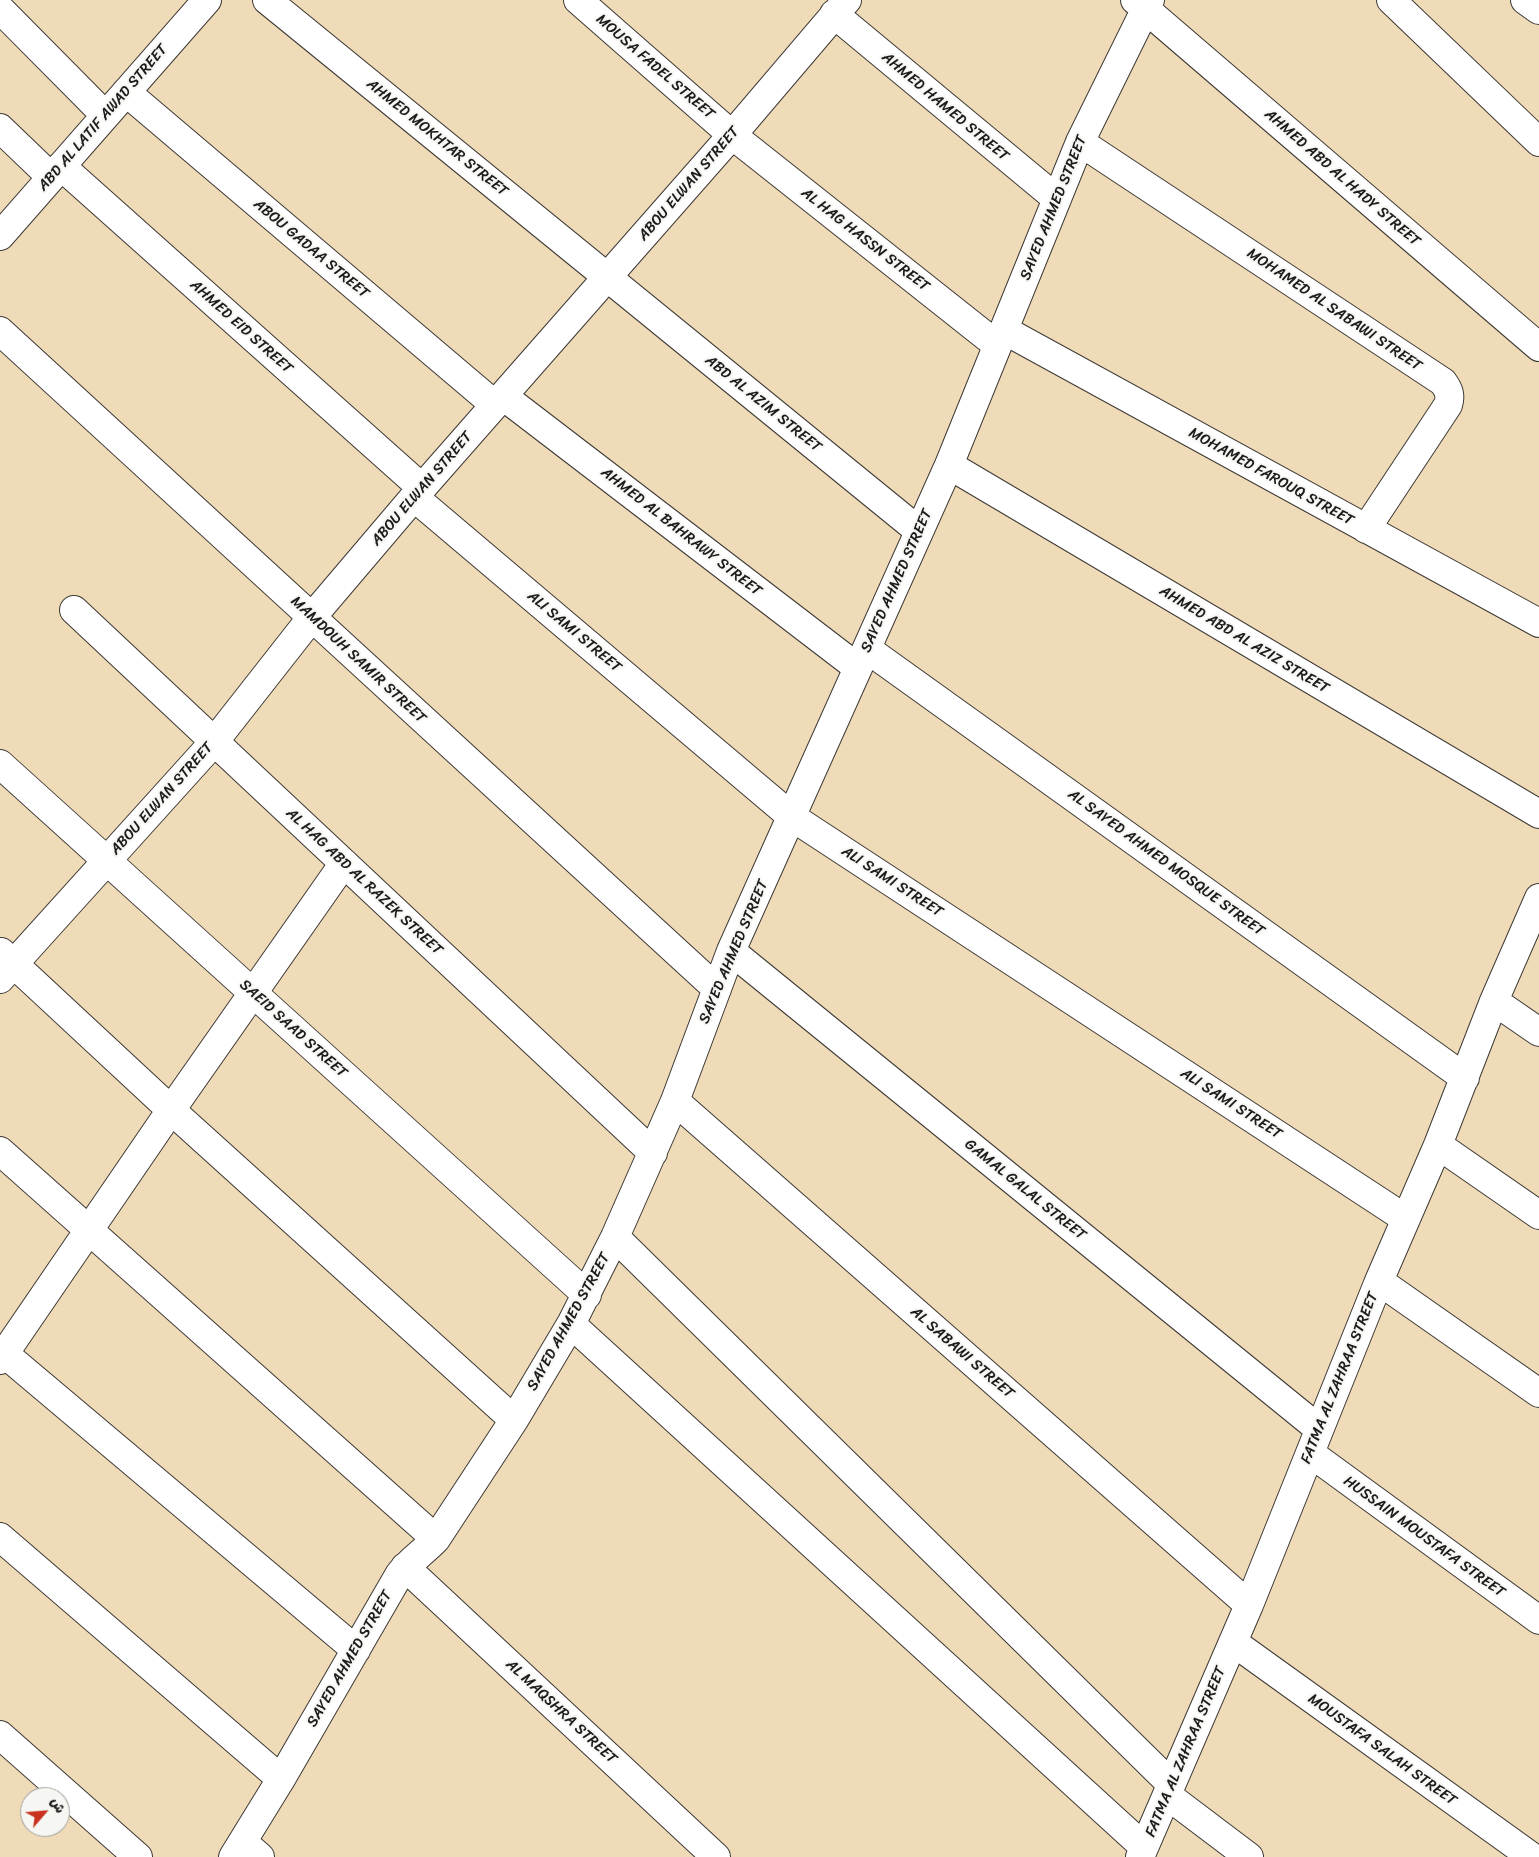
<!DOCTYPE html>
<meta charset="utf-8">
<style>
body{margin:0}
#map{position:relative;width:1539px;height:1857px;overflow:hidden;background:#f0dbb9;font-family:Sriracha,"Playpen Sans Arabic",sans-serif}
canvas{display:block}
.north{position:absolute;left:20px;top:1787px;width:50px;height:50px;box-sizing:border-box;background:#f6f6f2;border:1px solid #9f9f9c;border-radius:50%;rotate:63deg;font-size:14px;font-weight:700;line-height:20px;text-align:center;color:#1c1c1c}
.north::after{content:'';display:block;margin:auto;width:18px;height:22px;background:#c8321e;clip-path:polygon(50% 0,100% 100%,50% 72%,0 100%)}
</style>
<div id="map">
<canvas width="1539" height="1857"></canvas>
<div class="north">ش</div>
</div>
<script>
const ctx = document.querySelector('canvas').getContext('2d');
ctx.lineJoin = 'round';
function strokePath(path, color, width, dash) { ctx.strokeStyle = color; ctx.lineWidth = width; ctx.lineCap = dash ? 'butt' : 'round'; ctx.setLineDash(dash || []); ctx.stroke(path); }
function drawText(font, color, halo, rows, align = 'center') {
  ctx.font = font + ' Sriracha,sans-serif'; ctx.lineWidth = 4; ctx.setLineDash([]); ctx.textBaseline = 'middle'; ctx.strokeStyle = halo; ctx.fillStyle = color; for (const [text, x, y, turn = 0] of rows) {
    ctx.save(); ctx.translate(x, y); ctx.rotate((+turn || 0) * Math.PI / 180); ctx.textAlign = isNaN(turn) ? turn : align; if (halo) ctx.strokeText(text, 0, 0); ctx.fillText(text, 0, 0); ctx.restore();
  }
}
const minor = new Path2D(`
 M267,0L919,531
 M578,0L732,135L997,345
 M1135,0L1539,347
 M1391,0L1539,142
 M1525,0L1539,10
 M0,9L105,115
 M834,14L1057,199
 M126,92L495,405
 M0,128L51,177
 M1080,142L1443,382C1449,390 1451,396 1448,405L1366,529
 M61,166L422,488
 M0,236L207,0
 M1004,330L1539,623
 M0,331L717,989
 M503,396L858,668
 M949,465L1539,814
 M414,497L792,817L1406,1219
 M74,610L653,1153
 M867,649L1465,1078
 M0,764L587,1295
 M731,951L1319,1429
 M1,952L171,1110L514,1420
 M0,979L214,742L312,617L414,497L732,135L847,0
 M1494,1001L1539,1032
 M675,1101L1249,1605
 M1438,1145L1539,1215
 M0,1151L436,1539
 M615,1237L1171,1784
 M1379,1281L1539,1393
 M571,1324L1144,1847
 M0,1350L356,1650
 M0,1360L171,1110L344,863
 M1310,1453L1539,1620
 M0,1537L281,1779
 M405,1567L716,1857
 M1233,1642L1532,1857
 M0,1735L138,1857
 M1167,1795L1249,1857
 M243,1842L260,1857
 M233,1857L281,1779L399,1575C409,1561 424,1552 436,1539L514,1420L571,1324L615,1237L675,1101L731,951L949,465L1080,142L1150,0
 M1140,1857L1249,1605L1379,1281L1438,1145L1494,1001L1539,898`);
strokePath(minor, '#3c3934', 30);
strokePath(minor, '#fff', 28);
drawText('15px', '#1c1c1c', '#f6f6f2', [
 ["MOUSA FADEL STREET",655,67,41],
 ["AHMED HAMED STREET",945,107,40],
 ["ABD AL LATIF AWAD STREET",103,118,-49],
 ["AHMED MOKHTAR STREET",437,138,39],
 ["AHMED ABD AL HADY STREET",1342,178,41],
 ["ABOU ELWAN STREET",689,184,-49],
 ["SAYED AHMED STREET",1054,208,-68],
 ["AL HAG HASSN STREET",865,240,38],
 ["ABOU GADAA STREET",311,249,40],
 ["MOHAMED AL SABAWI STREET",1334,310,34],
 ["AHMED EID STREET",241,327,42],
 ["ABD AL AZIM STREET",763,404,39],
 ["MOHAMED FAROUQ STREET",1271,477,29],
 ["ABOU ELWAN STREET",422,489,-49],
 ["AHMED AL BAHRAWY STREET",681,532,38],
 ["SAYED AHMED STREET",897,581,-66],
 ["ALI SAMI STREET",574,632,40],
 ["AHMED ABD AL AZIZ STREET",1244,640,31],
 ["MAMDOUH SAMIR STREET",358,660,43],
 ["ABOU ELWAN STREET",162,799,-48],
 ["AL SAYED AHMED MOSQUE STREET",1166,863,36],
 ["AL HAG ABD AL RAZEK STREET",364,882,43],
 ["ALI SAMI STREET",892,882,33],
 ["SAYED AHMED STREET",734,952,-67],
 ["SAEID SAAD STREET",293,1029,42],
 ["ALI SAMI STREET",1231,1104,33],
 ["GAMAL GALAL STREET",1025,1190,39],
 ["SAYED AHMED STREET",569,1322,-61],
 ["AL SABAWI STREET",962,1353,41],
 ["FATMA AL ZAHRAA STREET",1340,1378,-68],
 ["HUSSAIN MOUSTAFA STREET",1424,1537,36],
 ["SAYED AHMED STREET",350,1659,-60],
 ["AL MAQSHRA STREET",561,1712,43],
 ["MOUSTAFA SALAH STREET",1382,1750,36],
 ["FATMA AL ZAHRAA STREET",1186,1752,-67]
]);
</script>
